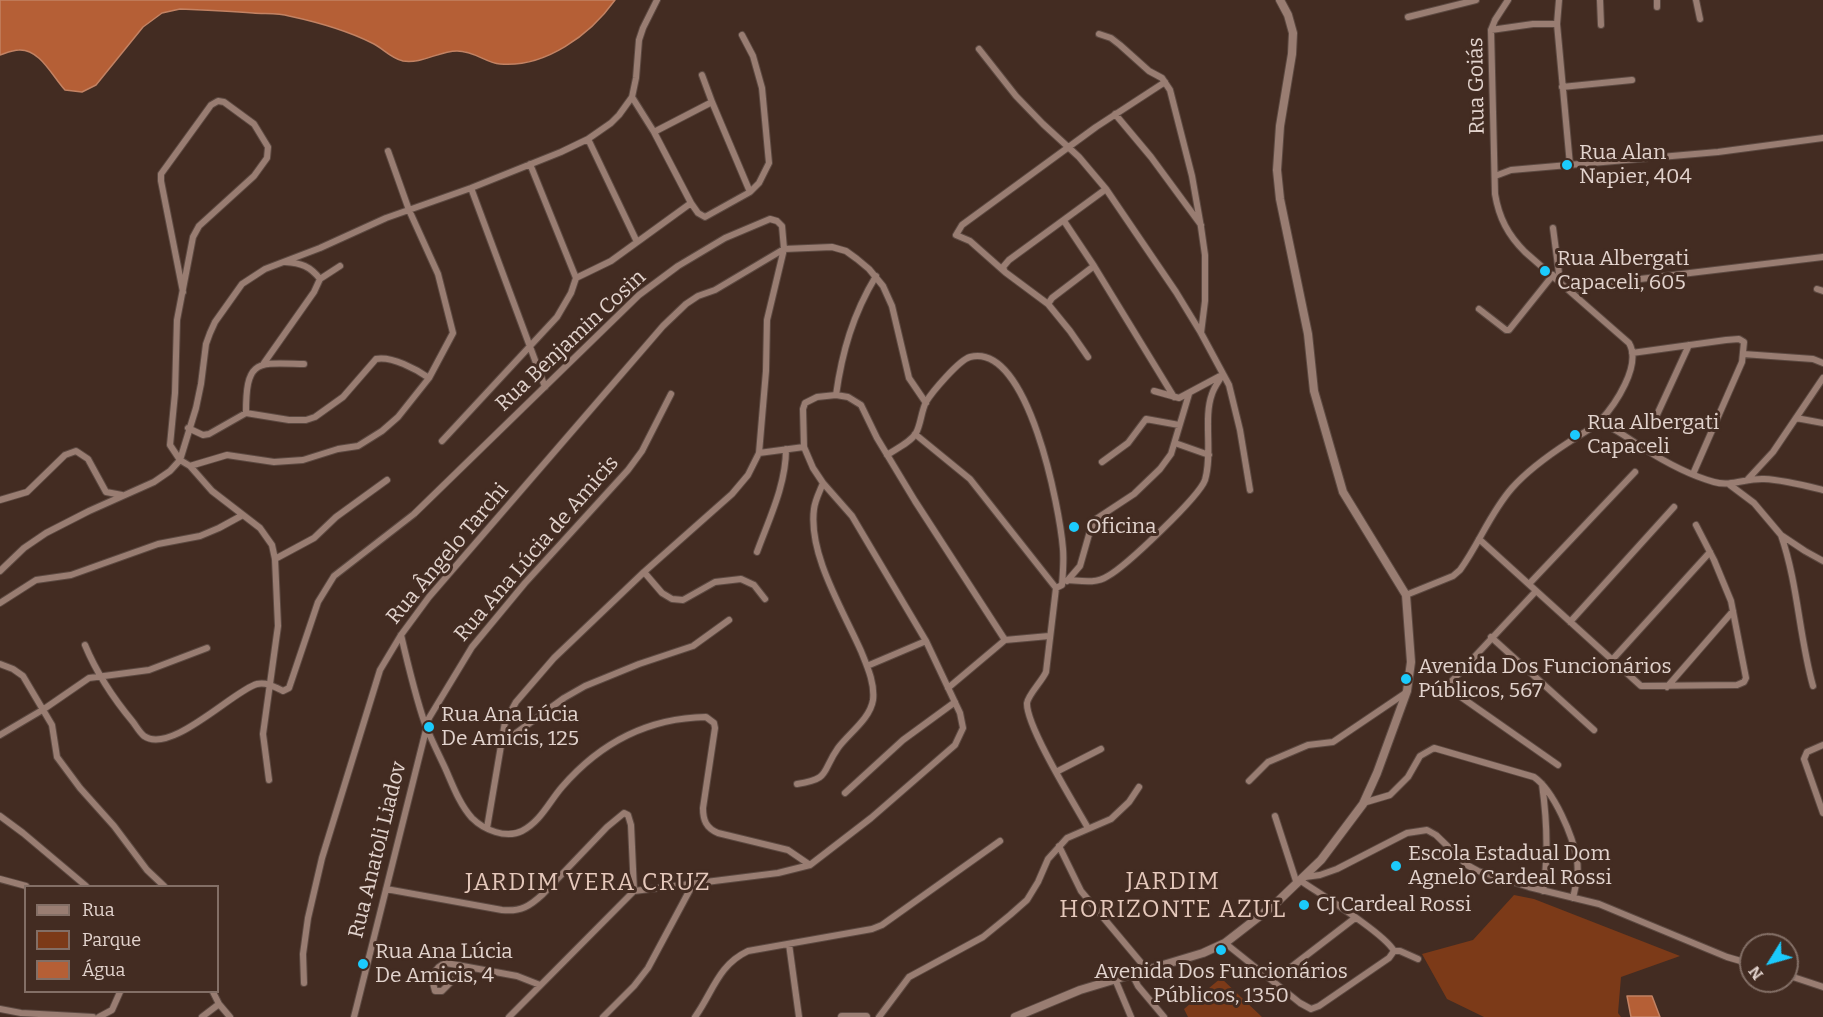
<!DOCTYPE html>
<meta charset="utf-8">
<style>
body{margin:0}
#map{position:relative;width:1823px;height:1017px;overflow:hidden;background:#432c22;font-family:Bitter,serif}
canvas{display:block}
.legend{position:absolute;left:24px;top:885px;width:195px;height:108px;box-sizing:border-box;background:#432c22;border:2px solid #836f66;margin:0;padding:8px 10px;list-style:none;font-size:18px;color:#e2d3cd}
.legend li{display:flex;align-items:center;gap:12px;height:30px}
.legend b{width:30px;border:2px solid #836f66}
.north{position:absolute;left:1739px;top:933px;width:60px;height:60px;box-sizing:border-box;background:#432c22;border:2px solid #836f66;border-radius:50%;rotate:233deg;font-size:16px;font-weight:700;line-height:24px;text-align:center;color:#e2d3cd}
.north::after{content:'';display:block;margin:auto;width:21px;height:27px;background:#1bcafc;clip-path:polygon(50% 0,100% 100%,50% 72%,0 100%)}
</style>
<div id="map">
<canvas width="1823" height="1017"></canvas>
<ul class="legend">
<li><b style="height:8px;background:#997d72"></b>Rua</li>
<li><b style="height:16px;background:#7c3a18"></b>Parque</li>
<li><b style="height:16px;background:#b55f36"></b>Água</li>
</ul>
<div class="north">N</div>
</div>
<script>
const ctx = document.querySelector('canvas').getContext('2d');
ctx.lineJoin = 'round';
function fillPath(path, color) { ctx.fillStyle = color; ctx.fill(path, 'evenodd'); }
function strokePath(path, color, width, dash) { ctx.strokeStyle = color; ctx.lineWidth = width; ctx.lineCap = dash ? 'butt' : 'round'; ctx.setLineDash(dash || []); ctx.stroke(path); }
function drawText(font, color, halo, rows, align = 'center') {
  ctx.font = font + ' Bitter,serif'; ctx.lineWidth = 6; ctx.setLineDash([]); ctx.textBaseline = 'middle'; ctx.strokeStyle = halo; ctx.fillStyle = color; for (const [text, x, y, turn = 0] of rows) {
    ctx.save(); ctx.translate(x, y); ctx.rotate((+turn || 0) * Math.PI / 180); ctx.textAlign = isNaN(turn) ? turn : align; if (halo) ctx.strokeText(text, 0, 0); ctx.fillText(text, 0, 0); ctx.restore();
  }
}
fillPath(new Path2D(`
 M1514,895L1534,899L1680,956L1621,977L1618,1013L1621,1017H1484L1447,999L1422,954L1473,940Z
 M1221,978L1262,1017H1188L1184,1009Z`), '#7c3a18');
const water = new Path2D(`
 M0,0H615C590,35 545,68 500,64C486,63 475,51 457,51C439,51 422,64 403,61C390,58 383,48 372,43C346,30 317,22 289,16C278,13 265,14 253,13C228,11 204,10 180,9L162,13L143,27L96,85L82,92L65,90C52,76 40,49 19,50C13,50 6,53 0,55Z
 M1627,996H1652L1660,1017H1631Z`);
fillPath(water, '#b55f36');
strokePath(water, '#c28263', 1.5);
const street = new Path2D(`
 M1559,0L1557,24L1570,165
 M1600,0L1601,25
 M1696,0L1700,19
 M1657,7V0
 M1408,17L1476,0
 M1491,30L1533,24H1557
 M1099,34L1111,38L1120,45L1149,71L1162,78L1170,90L1192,176L1201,227L1205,255V301L1201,333
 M742,35L753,56L762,88L769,163L759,183L750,192
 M979,49L1016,96L1043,124L1079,157L1106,189L1176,292L1201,333L1229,385L1240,430L1250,490
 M702,75L712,102
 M1562,87L1632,80
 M632,97L654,132L691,203
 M1115,114L1151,157L1201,225
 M588,139L637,242
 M530,164L576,278
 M1495,176L1511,170L1718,152L1823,138
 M471,188L545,387
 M1064,221L1094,266L1174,397
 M1553,228L1560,281
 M285,262C301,263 310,266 320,279
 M1004,270L1003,267L1009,260L1106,189
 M1817,289L1823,291
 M1570,290L1607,283L1823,257
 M183,292L161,181V174L211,105L218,101L224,102L254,124L268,147L267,158L254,176L199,226L193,237L177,320L175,393L170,445L180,460L190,466L227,455L274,462L303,460L338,449L358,446L382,431L398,417L429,378L453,333L438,274L409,210L388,151
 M1048,304L1052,298L1094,266
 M1479,309L1506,330H1509L1553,275
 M1632,353L1726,340L1739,339L1744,342L1742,362L1693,474
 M1743,354L1813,359L1823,363
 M1088,357L1070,331L1048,304L1005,272L970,241L956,235L962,225L1096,127L1165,82
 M264,363L314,292L320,279L340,266
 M1154,391L1179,398L1222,375
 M836,395C842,352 853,314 876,276
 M246,413C246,358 257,363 304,364
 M1796,418L1823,423
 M1655,419L1689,345
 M1598,422C1614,427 1629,439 1643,448C1665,462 1689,475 1714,482C1731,487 1746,478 1764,479C1784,480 1803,485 1823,490
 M188,428L203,435L209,434L246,413L289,420H306L315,417L343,397L376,359C392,356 416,369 429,378
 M915,434L970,479L1056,588L1046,672C1042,681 1028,695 1027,703C1026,726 1075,805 1088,828
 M442,441L557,317L571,293L576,278L611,261L691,203L698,213L705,217L750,192L712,102L654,132
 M1175,443L1209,455
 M887,455C896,449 911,442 916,433C921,424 921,412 926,402C932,392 959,360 970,357C1029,342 1060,511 1063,549C1064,561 1063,573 1062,585L1056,588
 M1102,462L1128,443L1146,419L1179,425
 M190,466L212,491L260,528L272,545L275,559L278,626L263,734L269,780
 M1748,479L1773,452L1823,378
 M1730,485L1754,503L1781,535L1805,551L1823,561
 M0,500L27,492L65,455L76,451L88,459L106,492L122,495
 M1781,535C1798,584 1799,636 1813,686
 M1479,539L1641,686L1737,685L1744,682L1746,678L1731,601L1714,560L1696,525
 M757,552C769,519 786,485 786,449
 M275,559L314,538L336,517L387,480
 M0,571L24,548L46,533L89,511L154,482L170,471L180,460L196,408L201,384L206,344L210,333L215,322L242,284L265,269L320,248L386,218L471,188L561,152L588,139L611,123L619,115L632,97L636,78L639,40L643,28L657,0
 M644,572L662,593L672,599L683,600L715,582L741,579L754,585L765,599
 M1068,580C1082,581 1096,584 1108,576C1126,566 1199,497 1205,480C1213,453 1203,418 1212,394C1214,387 1219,381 1223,374
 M1067,581L1080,566L1090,531L1096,519L1134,494L1160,469L1171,454L1189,394
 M1529,584L1635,472
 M1536,591L1450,683L1451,690L1558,765
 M1406,595L1453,576L1460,570C1479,544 1490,513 1512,488C1528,470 1549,455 1569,442C1579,435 1592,429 1600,421C1615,405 1642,365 1629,343L1525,252C1508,235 1499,218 1495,194L1491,30L1495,20L1508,0
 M0,603L36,580L71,575L158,544L200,536L219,528L241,516
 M1570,622L1674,507
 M401,635C408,665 415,695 425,724C431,739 439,755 446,770C453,786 460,805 472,818C484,830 506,839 522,831C541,821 549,802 562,787C600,743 647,718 706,717L714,723L715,728L703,808C703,820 706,828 718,833L788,850L810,865
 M1491,637L1594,730
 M85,645C97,674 113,698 133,722C136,726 140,733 144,736C171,755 234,690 257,684C267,682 275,687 283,691L289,688L318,602L334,576L414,514L639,295L678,266L725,238L770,219L777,221L782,226L784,249L767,320L766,371L759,453
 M1612,660L1710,552
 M0,664L13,669L23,676L52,725L57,757L80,788L114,826L147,870L164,886
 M867,666L926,641
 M1667,687L1733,611
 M948,688L1005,640L1049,636
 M0,735L44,709L89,678L149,670L207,648
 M501,744L564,698L585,686L639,664L693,646L729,620
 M1823,745L1807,752L1804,759L1823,813
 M1056,772L1101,749
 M1249,781L1268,762L1308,745L1333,742L1407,692
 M797,784C831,779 821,772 838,748C849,733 870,719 873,700C875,683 867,666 861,651C843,610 808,554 814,509C815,500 820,491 823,483
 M1542,784C1547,820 1549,854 1543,891
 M845,793L903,740L955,702
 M1363,803L1390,795L1408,777L1420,756L1434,748L1534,777C1554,791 1573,836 1577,860C1579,873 1576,885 1573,898
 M0,816L23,833L86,886
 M1275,816L1297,884
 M487,828L505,722L516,702L554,658L644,572L732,494L748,475L759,453L804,447
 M1059,846L1081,891L1148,971
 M1305,877L1320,875L1337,869L1407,833L1427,830L1436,835L1467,865L1478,871L1529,887L1599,904L1727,957L1751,964
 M0,879L26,886
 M1301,881C1320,894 1384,933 1394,951
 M386,889L502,910C521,912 530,906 543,894L607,827L624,813L628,815L631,825L634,891
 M1225,943L1300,1003L1311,1009L1319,1006L1389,958L1394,951
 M789,944L799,1017
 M1394,951H1400L1418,959
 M466,967L442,991H435C431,979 433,967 446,963L517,976L540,985
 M1132,974L1138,986L1164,1017
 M1787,975L1823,987
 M1115,979L1131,1017
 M1273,981L1355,918
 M304,983L303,954L308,918L322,858L380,670L401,635L429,597L663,326L686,304L698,296L715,290L784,249L832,247L846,251L857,259L869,269L883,286L892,306L909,378L926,403
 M213,992L219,1004
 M0,1009L21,1013L93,1017
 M99,1017L112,1010L120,992
 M202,1017L219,1004L230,1017
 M354,1017L429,718L472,647L525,583L628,470L642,451L671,394
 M509,1017L634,891L778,873L810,865L871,818L955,745L963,728L960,713L926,641L852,516L823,483L813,468L804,447L803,409L805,403L817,397L836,395L848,397L861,405L877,438L915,501L1005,640
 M603,1017L634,986L648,968L693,884
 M695,1017C713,992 718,965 748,951L872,929L882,925L1000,841
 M879,1017L909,977L983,937L1010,915L1027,900L1038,882L1048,859L1067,838L1111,819L1129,802L1139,787`);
const secondary = new Path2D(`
 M842,1017H866
 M1015,1017L1080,990L1203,953L1225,943L1274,905L1321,860L1363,804L1377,773L1407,691L1411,662L1406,595L1343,492L1314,391L1308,334L1280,199L1277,170L1280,126L1292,54L1293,33L1288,15L1280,0`);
strokePath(street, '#5c4941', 8);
strokePath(secondary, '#5c4941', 10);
strokePath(street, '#997d72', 6);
strokePath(secondary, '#997d72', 8);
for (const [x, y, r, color] of [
 [1567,165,6,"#1bcafc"],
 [1545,271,6,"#1bcafc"],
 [1575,435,6,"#1bcafc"],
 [1074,527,6,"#1bcafc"],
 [1406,679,6,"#1bcafc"],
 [429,727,6,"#1bcafc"],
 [1396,866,6,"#1bcafc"],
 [1304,905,6,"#1bcafc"],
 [1221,950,6,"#1bcafc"],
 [363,964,6,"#1bcafc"]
]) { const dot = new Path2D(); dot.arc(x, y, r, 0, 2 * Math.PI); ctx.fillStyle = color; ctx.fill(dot); strokePath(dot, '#432c22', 2); }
drawText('21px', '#e2d3cd', '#432c22', [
 ["Rua Goiás",1477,86,-91],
 ["Rua Benjamin Cosin",571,341,-43],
 ["Rua Ana Lúcia de Amicis",537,549,-49],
 ["Rua Ângelo Tarchi",448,554,-50],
 ["Rua Anatoli Liadov",378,850,-76]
]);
drawText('21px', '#e2d3cd', '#432c22', [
 ["Rua Alan",1579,153],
 ["Napier, 404",1579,177],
 ["Rua Albergati",1557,259],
 ["Capaceli, 605",1557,283],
 ["Rua Albergati",1587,423],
 ["Capaceli",1587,447],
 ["Oficina",1086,527],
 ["Avenida Dos Funcionários",1418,667],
 ["Públicos, 567",1418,691],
 ["Rua Ana Lúcia",441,715],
 ["De Amicis, 125",441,739],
 ["Escola Estadual Dom",1408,854],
 ["Agnelo Cardeal Rossi",1408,878],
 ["CJ Cardeal Rossi",1316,905],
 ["Rua Ana Lúcia",375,952],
 ["De Amicis, 4",375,976],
 ["Avenida Dos Funcionários",1221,972,"center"],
 ["Públicos, 1350",1221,996,"center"]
], 'left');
ctx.letterSpacing = '1.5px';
drawText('24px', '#e5c8bb', '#432c22', [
 ["JARDIM",1173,882],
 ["HORIZONTE AZUL",1173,910],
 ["JARDIM VERA CRUZ",588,883]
]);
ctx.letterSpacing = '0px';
</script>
